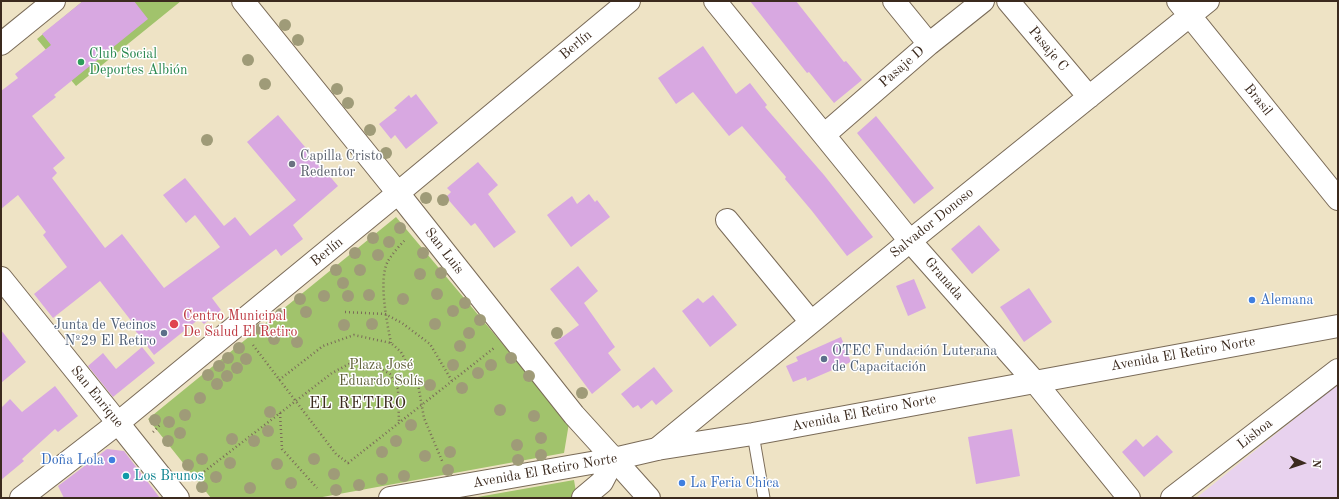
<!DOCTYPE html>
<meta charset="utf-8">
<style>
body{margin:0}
#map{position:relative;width:1339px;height:499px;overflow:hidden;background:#eee3c5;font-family:"Old Standard TT",serif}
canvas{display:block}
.frame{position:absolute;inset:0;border:2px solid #3b2a1e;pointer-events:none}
.north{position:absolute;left:1283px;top:443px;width:40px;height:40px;-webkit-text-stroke:3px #fff;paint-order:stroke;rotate:93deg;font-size:11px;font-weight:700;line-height:16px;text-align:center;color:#3b2a1e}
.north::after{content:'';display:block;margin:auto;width:14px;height:18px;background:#3b2a1e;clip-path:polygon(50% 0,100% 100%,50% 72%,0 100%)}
</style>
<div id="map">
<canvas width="1339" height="499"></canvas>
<div class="frame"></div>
<div class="north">N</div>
</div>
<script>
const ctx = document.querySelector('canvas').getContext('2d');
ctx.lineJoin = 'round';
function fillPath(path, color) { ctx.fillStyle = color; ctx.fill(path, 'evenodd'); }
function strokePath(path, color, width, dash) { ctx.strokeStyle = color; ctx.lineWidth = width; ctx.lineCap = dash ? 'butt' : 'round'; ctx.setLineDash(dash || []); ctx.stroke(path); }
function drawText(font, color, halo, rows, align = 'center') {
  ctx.font = font + ' "Old Standard TT",serif'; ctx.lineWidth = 3; ctx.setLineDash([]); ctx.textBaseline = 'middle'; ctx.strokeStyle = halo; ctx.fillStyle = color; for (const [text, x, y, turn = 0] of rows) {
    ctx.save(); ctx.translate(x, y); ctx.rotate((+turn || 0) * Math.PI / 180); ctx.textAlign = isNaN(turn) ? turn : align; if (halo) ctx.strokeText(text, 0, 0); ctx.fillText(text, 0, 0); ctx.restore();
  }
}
fillPath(new Path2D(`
 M1338,384V498H1196Z`), '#e8d2ee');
fillPath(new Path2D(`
 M83,1H181L76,86L37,39Z
 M396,217L569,423L564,453L317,498H211L148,419Z
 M574,480L577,498H472Z`), '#a1c36c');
fillPath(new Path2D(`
 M83,1H134L148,19L54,95L56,97L32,116L65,158L53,168L57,173L52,178L105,248L122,234L164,288L220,247L195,215L186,223L163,195L185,178L224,226L235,217L250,236L296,200L247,142L278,115L338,186L293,225L303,239L281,256L276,249L212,298L221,310L204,324L199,319L154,355L134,329L136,327L100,281L53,318L34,294L67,267L43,235L46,232L18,195L1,209V91L18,78L15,74L51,45L42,34Z
 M750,1H796L844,62L846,61L862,80L834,103L809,72L807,73Z
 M703,46L736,94L750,83L767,105L765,107L824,175L873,237L847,256L812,211L785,179L786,177L742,126L729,136L693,92L676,104L658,78Z
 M416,94L438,123L406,149L395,135L391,139L379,124L397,110L394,108L409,95L411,98Z
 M876,116L934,188L914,204L857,133Z
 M478,162L498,185L488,194L516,232L494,248L475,223L471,226L446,197L451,192L447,188Z
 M589,194L595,202L597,200L610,217L571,247L547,215L572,196L577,204Z
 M979,225L1000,250L972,274L951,249Z
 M578,266L598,291L584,303L615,347L608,353L621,370L592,394L554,343L579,325L550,289Z
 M914,279L926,308L908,316L896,286Z
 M1029,288L1052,322L1024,342L1000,307Z
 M713,295L737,325L710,347L682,311L698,298L703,303Z
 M1,330L26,362L1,383Z
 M841,337L851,362L807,381L806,377L793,382L786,366L798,361L796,357Z
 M142,347L155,363L113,397L88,366L103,353L116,369Z
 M654,367L673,391L656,405L652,400L641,409L638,405L633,408L621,394Z
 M55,386L78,416L58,432L55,429L22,459L24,461L1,480V408L10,399L22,412Z
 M1012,429L1020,476L976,484L968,437Z
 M1157,435L1173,452L1144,477L1122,452L1136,439L1143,447Z
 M107,449L124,451L160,498H64L58,486Z`), '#d8a8e1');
const service = new Path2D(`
 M753,434L764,498`);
const minor = new Path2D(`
 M243,1L398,193L629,1
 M715,1L910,241L1035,382L1129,498
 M894,1L929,44
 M1008,1L1089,97
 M1178,1L1338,199
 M1,44L54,1
 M824,135L929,44L983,1
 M727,220L811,322
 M1,278L118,423
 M657,449L910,241L1208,1
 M614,459L649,498
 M1172,498L1338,370`);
const tertiary = new Path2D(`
 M118,423L178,498
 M21,498L118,423L398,193L574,415L614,459
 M390,498L614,459L657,449L753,434L1338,326
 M583,498L602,482L614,459`);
strokePath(service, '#7a6b58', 13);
strokePath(minor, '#7a6b58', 24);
strokePath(tertiary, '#7a6b58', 24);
strokePath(new Path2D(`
 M345,312L385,314L402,323L430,344L452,381
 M391,343C387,323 378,279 388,261C393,253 400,245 406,239
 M253,345L336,454L348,463L494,348
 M279,380L323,346L354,335L391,343L401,352L418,384L424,418L443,463
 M280,413L282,449L317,488
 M153,432L160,425L157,420
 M201,474L332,373L349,364H372L390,374L398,389L399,422`), '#7a6b58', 2.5, [1, 3]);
strokePath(service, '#fff', 11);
strokePath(minor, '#fff', 22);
strokePath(tertiary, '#fff', 22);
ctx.fillStyle = '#9f9b78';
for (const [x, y] of [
 [285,25],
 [298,40],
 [248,60],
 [265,84],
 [337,89],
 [348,103],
 [370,130],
 [207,140],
 [386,153],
 [426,198],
 [443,200],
 [400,228],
 [373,238],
 [389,242],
 [355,253],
 [423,253],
 [378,255],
 [336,270],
 [360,270],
 [441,273],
 [420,274],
 [343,283],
 [437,294],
 [369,295],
 [324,296],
 [348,296],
 [300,299],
 [403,299],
 [465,303],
 [453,311],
 [306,312],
 [281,314],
 [480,320],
 [372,324],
 [435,324],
 [344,325],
 [261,329],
 [469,333],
 [557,333],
 [274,339],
 [297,342],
 [460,346],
 [239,348],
 [228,358],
 [511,358],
 [246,359],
 [453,365],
 [491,365],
 [219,366],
 [237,368],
 [478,373],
 [208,375],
 [227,376],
 [529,376],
 [217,384],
 [430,385],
 [462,388],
 [582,393],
 [200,398],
 [500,410],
 [270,412],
 [185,415],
 [534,416],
 [155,420],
 [169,422],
 [411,425],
 [268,431],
 [180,433],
 [541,438],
 [232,439],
 [168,441],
 [254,441],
 [396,441],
 [517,445],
 [382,452],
 [450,452],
 [541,455],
 [425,456],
 [202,459],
 [314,459],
 [518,460],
 [230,463],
 [277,464],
 [188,465],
 [448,470],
 [334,474],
 [404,476],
 [216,477],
 [382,479],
 [291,483],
 [359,485],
 [202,487],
 [250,488],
 [336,490]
]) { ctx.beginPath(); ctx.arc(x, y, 6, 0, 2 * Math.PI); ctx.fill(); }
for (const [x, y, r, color] of [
 [81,62,4,"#2e9e5b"],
 [292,164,4,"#6b7280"],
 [1252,300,4,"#3f7fe0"],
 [174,324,5,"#e0444e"],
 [164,333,4,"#5c6f8a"],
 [824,359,4,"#5c6f8a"],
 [112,460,4,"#3f7fe0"],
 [126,476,4,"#0f9aa8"],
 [682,483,4,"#3f7fe0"]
]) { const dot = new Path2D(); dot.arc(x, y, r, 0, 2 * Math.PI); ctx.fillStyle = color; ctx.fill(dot); strokePath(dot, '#fff', 1.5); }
drawText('14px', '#3b2a1e', '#fff', [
 ["Berlín",576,45,-40],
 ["Pasaje C",1048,49,50],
 ["Pasaje D",902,67,-41],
 ["Brasil",1258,100,51],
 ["Salvador Donoso",932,223,-39],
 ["San Luis",444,251,52],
 ["Berlín",327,252,-39],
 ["Granada",944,279,49],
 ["Avenida El Retiro Norte",1183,354,-10],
 ["San Enrique",97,397,51],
 ["Avenida El Retiro Norte",864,413,-11],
 ["Lisboa",1255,434,-38],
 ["Avenida El Retiro Norte",545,471,-10]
]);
drawText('14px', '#27864d', '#fff', [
 ["Club Social",89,54],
 ["Deportes Albión",89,70]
], 'left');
drawText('14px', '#5b616d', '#fff', [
 ["Capilla Cristo",300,156],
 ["Redentor",300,172]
], 'left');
drawText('14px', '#366cbe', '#fff', [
 ["Alemana",1260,300],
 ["Doña Lola",104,460,"right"],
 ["La Feria Chica",690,483]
], 'left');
drawText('14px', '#be3a42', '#fff', [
 ["Centro Municipal",183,316],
 ["De Salud El Retiro",183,332]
], 'left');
drawText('14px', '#4e5e75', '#fff', [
 ["Junta de Vecinos",156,325],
 ["Nº29 El Retiro",156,341],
 ["OTEC Fundación Luterana",832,351,"left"],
 ["de Capacitación",832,367,"left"]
], 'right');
drawText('14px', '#5f6039', '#fff', [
 ["Plaza José",381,365],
 ["Eduardo Solís",381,381]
]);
drawText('14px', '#0d838f', '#fff', [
 ["Los Brunos",134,476]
], 'left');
ctx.letterSpacing = '1px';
drawText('16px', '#3b2a1e', '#fff', [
 ["EL RETIRO",358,404]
]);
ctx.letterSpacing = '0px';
</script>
